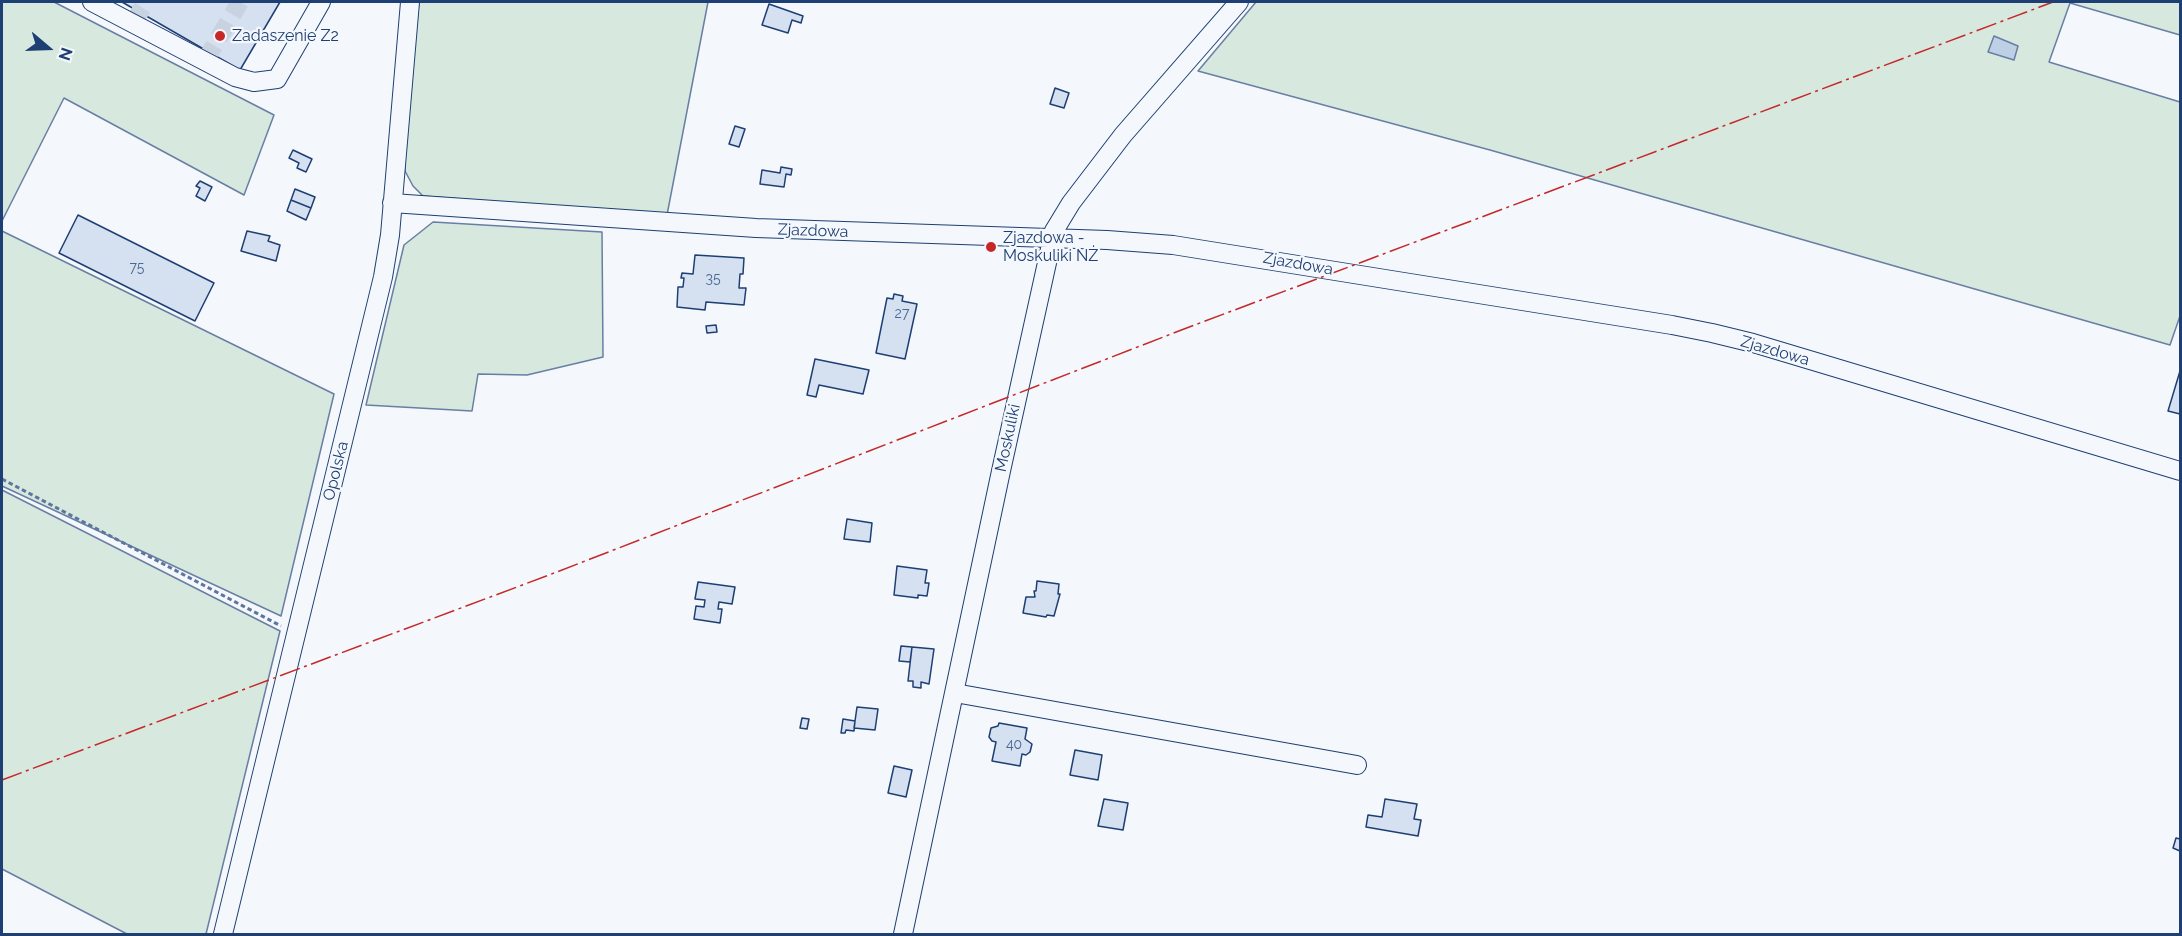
<!DOCTYPE html>
<meta charset="utf-8">
<style>
body{margin:0}
#map{position:relative;width:2182px;height:936px;overflow:hidden;background:#f4f7fb;font-family:Raleway,sans-serif}
canvas{display:block}
.frame{position:absolute;inset:0;border:3px solid #1d3f73;pointer-events:none}
.north{position:absolute;left:18px;top:18px;width:60px;height:60px;-webkit-text-stroke:4px #f4f7fb;paint-order:stroke;rotate:109deg;font-size:16px;font-weight:700;line-height:24px;text-align:center;color:#1d3f73}
.north::after{content:'';display:block;margin:auto;width:21px;height:27px;background:#1d3f73;clip-path:polygon(50% 0,100% 100%,50% 72%,0 100%)}
</style>
<div id="map">
<canvas width="2182" height="936"></canvas>
<div class="frame"></div>
<div class="north">N</div>
</div>
<script>
const ctx = document.querySelector('canvas').getContext('2d');
ctx.lineJoin = 'round';
function fillPath(path, color) { ctx.fillStyle = color; ctx.fill(path, 'evenodd'); }
function strokePath(path, color, width, dash) { ctx.strokeStyle = color; ctx.lineWidth = width; ctx.lineCap = dash ? 'butt' : 'round'; ctx.setLineDash(dash || []); ctx.stroke(path); }
function drawText(font, color, halo, rows, align = 'center') {
  ctx.font = font + ' Raleway,sans-serif'; ctx.lineWidth = 4.5; ctx.setLineDash([]); ctx.textBaseline = 'middle'; ctx.strokeStyle = halo; ctx.fillStyle = color; for (const [text, x, y, turn = 0] of rows) {
    ctx.save(); ctx.translate(x, y); ctx.rotate((+turn || 0) * Math.PI / 180); ctx.textAlign = isNaN(turn) ? turn : align; if (halo) ctx.strokeText(text, 0, 0); ctx.fillText(text, 0, 0); ctx.restore();
  }
}
const green = new Path2D(`
 M2,2H54L274,115L244,195L64,98L2,221Z
 M419,2H708L667,215L423,196L413,186L405,171L404,142Z
 M1256,2H2180V35L2070,3L2049,62L2180,102V316L2170,345L1490,150L1198,71Z
 M433,222L602,232L603,357L527,375L478,374L472,411L366,405L404,245Z
 M2,231L334,394L281,616L2,486Z
 M2,490L280,631L206,934H127L2,869Z`);
fillPath(green, '#d7e8df');
strokePath(green, '#687fa3', 1.5);
const water = new Path2D(`
 M1994,36L2018,46L2014,60L1988,52Z`);
fillPath(water, '#bed0e5');
strokePath(water, '#687fa3', 1.5);
const building = new Path2D(`
 M122,2H280L240,70Z
 M769,4L803,16L801,23L792,20L788,33L762,25Z
 M1055,88L1069,93L1064,108L1050,104Z
 M735,126L745,129L739,147L729,144Z
 M293,150L312,159L306,172L297,168L299,163L289,158Z
 M781,167L792,169L791,175L786,174L784,187L760,184L762,170L780,173Z
 M200,181L212,187L205,201L196,196L200,188L196,186Z
 M295,189L315,197L311,208L291,200Z
 M291,200L311,208L306,220L287,211Z
 M78,215L214,283L195,321L59,253Z
 M247,231L270,236L268,241L280,245L276,261L241,251Z
 M695,255L744,258L743,274H740L739,288H746L744,305L706,302L705,310L677,307L678,287H683L684,278H681L682,273L693,274Z
 M894,294L903,296L902,301L917,304L905,359L876,353L887,298L893,299Z
 M716,325L717,332L707,333L706,326Z
 M815,359L869,370L863,394L819,385L816,397L807,395Z
 M2180,371V414L2168,411Z
 M847,519L872,523L870,542L844,539Z
 M897,566L927,570L925,583H929L927,596L918,595V598L894,595Z
 M1037,581L1059,584L1058,594H1060L1054,616L1047,615L1046,617L1023,613L1026,597H1035L1034,591H1036Z
 M698,582L735,587L732,604L719,602L718,609H722L720,623L694,619L696,606L704,607L705,600L695,599Z
 M901,646L912,647L910,662L899,661Z
 M912,647L934,649L929,684L921,682V688L913,687V681H908Z
 M857,707L878,709L875,730L854,728Z
 M802,718L809,719L807,729L800,728Z
 M843,719L855,721L854,731L846,730L845,733H841Z
 M999,723L1027,728L1025,739L1032,744L1030,752L1026,755L1022,754L1020,766L992,761L996,742L992,741L989,737L991,728L998,726Z
 M1075,750L1102,755L1098,780L1070,775Z
 M894,766L912,770L906,797L888,793Z
 M1104,799L1128,803L1123,830L1098,826Z
 M1385,799L1417,804L1414,819L1421,820L1418,836L1366,827L1368,815L1382,817Z
 M2176,838L2180,839V851L2173,848Z`);
fillPath(building, '#d5e0f0');
strokePath(building, '#1d3f73', 1.5);
strokePath(new Path2D(`
 M133,23L146,2
 M205,61L240,2`), '#c9d2e0', 18, [18, 9]);
const minor = new Path2D(`
 M92,2L235,77L254,82L277,79L321,2
 M392,203L756,228L1107,240L1173,245L1672,325L1712,333L1753,343L2180,471
 M955,693L1357,765
 M223,934L383,277L390,235L410,2
 M903,934L1001,471L1054,231L1071,203L1123,135L1239,2`);
strokePath(minor, '#1d3f73', 20);
strokePath(new Path2D(`
 M2,479L281,626`), '#5e769c', 3, [4.5, 3]);
strokePath(minor, '#f4f7fb', 18);
strokePath(new Path2D(`
 M2,780L549,575L1184,329L2053,2`), '#c62828', 1.5, [21, 4.5, 3, 4.5]);
for (const [x, y, r, color] of [
 [220,36,6,"#c62828"],
 [991,247,6,"#c62828"]
]) { const dot = new Path2D(); dot.arc(x, y, r, 0, 2 * Math.PI); ctx.fillStyle = color; ctx.fill(dot); strokePath(dot, '#f4f7fb', 2); }
drawText('14px', '#4b6792', null, [
 ["75",137,268],
 ["35",713,279],
 ["27",902,314],
 ["40",1014,745]
]);
drawText('16px', '#1d3f73', '#f4f7fb', [
 ["Zadaszenie Z2",232,36],
 ["Zjazdowa -",1003,238],
 ["Moskuliki NŻ",1003,256]
], 'left');
drawText('16px', '#1d3f73', '#f4f7fb', [
 ["Zjazdowa",813,231,2],
 ["Zjazdowa",1298,264,10],
 ["Zjazdowa",1775,351,16],
 ["Moskuliki",1008,438,-78],
 ["Opolska",336,471,-76]
]);
</script>
